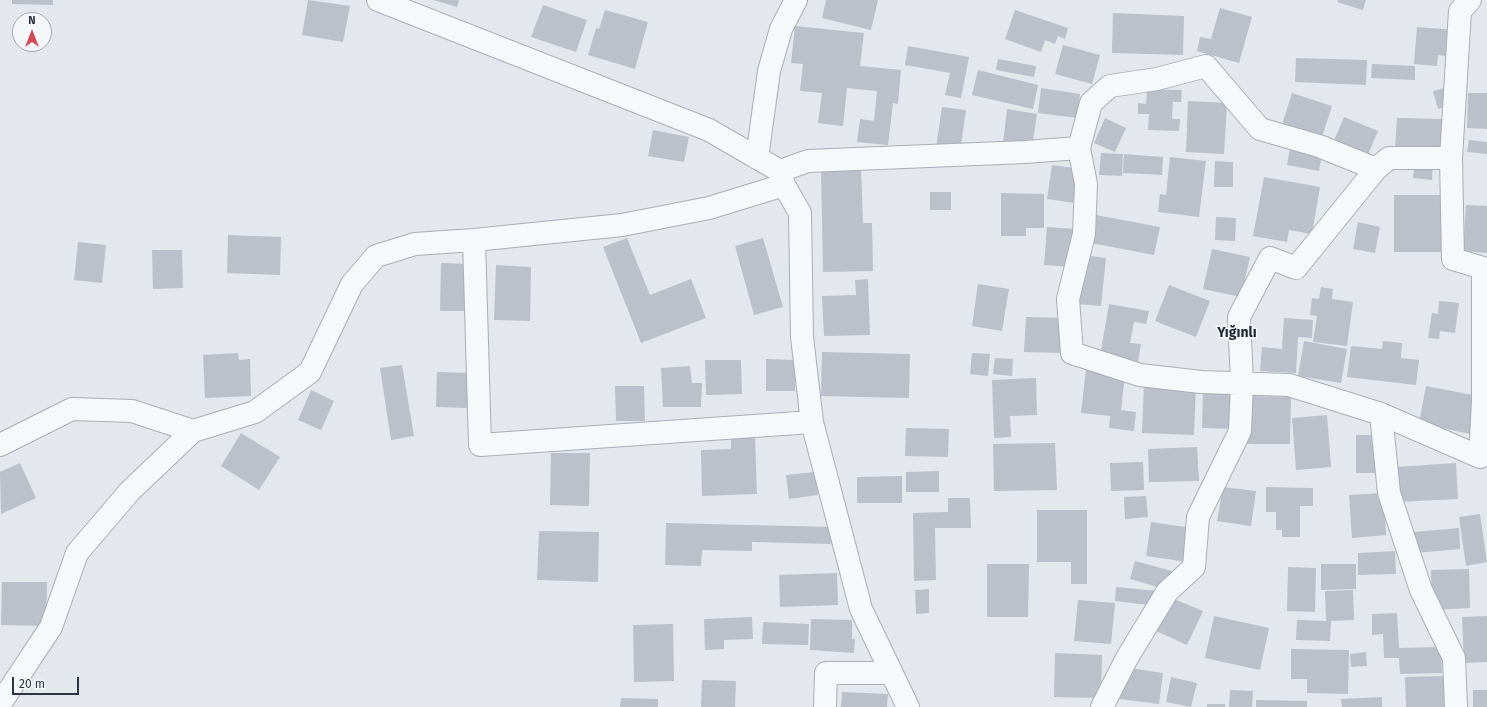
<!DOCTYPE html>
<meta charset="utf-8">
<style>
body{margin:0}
#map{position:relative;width:1487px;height:707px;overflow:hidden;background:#e4e7ec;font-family:"Fira Sans",sans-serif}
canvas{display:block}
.north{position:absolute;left:12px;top:12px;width:40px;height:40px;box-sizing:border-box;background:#f4f6f9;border:1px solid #a4a8b1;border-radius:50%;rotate:0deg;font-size:11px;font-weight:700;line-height:16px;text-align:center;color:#2b3445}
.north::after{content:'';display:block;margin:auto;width:14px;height:18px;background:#d1495b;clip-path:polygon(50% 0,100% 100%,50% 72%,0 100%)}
.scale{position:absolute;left:12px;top:677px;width:67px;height:18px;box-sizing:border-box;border:2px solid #2b3445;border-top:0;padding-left:5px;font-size:12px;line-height:14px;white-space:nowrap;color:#2b3445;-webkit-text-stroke:3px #f4f6f9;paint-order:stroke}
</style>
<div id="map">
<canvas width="1487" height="707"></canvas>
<div class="north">N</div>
<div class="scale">20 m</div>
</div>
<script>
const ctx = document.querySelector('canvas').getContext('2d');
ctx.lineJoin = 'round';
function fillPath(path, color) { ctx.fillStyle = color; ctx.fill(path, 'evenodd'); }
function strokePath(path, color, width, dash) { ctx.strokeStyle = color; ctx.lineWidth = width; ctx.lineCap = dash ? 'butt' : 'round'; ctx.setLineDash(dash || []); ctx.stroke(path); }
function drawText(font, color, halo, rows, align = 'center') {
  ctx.font = font + ' "Fira Sans",sans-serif'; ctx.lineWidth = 3.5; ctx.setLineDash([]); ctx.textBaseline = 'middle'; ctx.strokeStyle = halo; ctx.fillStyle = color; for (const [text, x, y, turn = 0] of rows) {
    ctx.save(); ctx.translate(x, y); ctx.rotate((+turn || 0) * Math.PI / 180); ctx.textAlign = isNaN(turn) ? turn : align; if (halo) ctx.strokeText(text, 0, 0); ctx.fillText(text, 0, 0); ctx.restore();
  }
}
fillPath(new Path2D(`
 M12,0H53V5L12,4Z
 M308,0L350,6L343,42L302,35Z
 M433,0H459L457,7Z
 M826,0H878L871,30L822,18Z
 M1338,0H1366L1363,10L1337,2Z
 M543,5L587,20L576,52L531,37Z
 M1220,8L1252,17L1239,63L1197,51L1200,37L1211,39Z
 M605,10L648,22L635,69L588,55L596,28L599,29Z
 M1015,10L1068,28L1065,39L1058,36L1055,44L1045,40L1041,52L1005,39Z
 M1113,13L1184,16L1183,55L1112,53Z
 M795,26L864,33L860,66L901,70L898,104L893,103L888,145L857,142L860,119L874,121L877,91L847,88L843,126L818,123L822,93L800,91L803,64L791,63Z
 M1417,27L1456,30L1454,57L1438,55L1437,66L1414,64Z
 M1063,45L1100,55L1092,84L1055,74Z
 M908,46L969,57L961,98L945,95L950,73L905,65Z
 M1296,58L1367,60L1366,85L1295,82Z
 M998,59L1036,66L1034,77L996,70Z
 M1372,64L1415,66V80L1371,78Z
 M978,70L1038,85L1033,109L972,95Z
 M1041,88L1080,94L1077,118L1038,113Z
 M1444,88L1449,106L1438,109L1433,91Z
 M1147,89L1182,90L1181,102H1173L1172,119H1180L1179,131L1148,130L1149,114H1138V103L1146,104Z
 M1292,93L1332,106L1321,140L1281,128Z
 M1468,93H1487V129L1467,128Z
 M1188,101L1227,103L1224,154L1186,152Z
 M942,107L966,110L960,152L936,148Z
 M1007,109L1037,114L1032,147L1003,143Z
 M1344,117L1378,131L1366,159L1332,145Z
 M1105,118L1126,128L1115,152L1094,143Z
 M1397,118L1442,119L1441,151L1395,150Z
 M653,130L689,137L684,162L648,156Z
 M1469,140L1487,142V154L1467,152Z
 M1290,148L1322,154L1319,171L1287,165Z
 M1101,153L1123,154L1122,176L1099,175Z
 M1124,154L1163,157L1162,175L1123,173Z
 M1170,157L1206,161L1199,217L1158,212L1160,194L1166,195Z
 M1215,161L1233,162V187H1214Z
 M1415,161L1433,163L1432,180L1413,178Z
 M1052,165L1081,169L1075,203L1047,199Z
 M861,167L863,223H872L873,271L823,272L821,168Z
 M1264,177L1320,187L1312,234L1289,230L1287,242L1253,236Z
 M930,192H951V210H930Z
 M1001,193L1044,194V228H1026V236H1001Z
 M1394,195H1448V252H1394Z
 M1466,205L1487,206V253L1463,251Z
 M1096,215L1160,227L1154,255L1091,243Z
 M1216,217L1236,218L1235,241L1215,240Z
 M1358,222L1380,227L1375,253L1353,249Z
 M1047,227L1075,229L1072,267L1044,265Z
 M228,235L281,237L280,275L227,273Z
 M627,238L650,295L691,279L706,318L641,343L603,247Z
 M763,238L783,307L754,315L735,246Z
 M78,242L106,245L102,283L74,280Z
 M1212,249L1250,257L1241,297L1203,289Z
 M152,250H182L183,288L153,289Z
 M1083,255L1106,258L1101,306L1077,304Z
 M441,263L474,264L473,311H440Z
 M496,265L531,267L530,321L494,320Z
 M868,279L870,335L824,336L822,296L856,295L855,280Z
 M978,284L1009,289L1002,331L972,326Z
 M1169,285L1210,301L1196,337L1155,321Z
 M1321,287L1333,289L1332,299L1353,302L1347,346L1313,342L1317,316L1310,315L1312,298L1319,299Z
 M1439,301L1459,303L1455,333L1440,331L1439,339L1428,338L1432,313L1438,314Z
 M1109,304L1149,311L1146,324L1134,322L1130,343L1141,344L1138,362L1100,356Z
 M1026,317L1066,318L1065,353L1024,352Z
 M1284,318L1313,320L1312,338L1298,337L1296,373L1260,371L1262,347L1282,349Z
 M1304,341L1347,349L1341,383L1298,376Z
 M1383,341L1402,343L1401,358L1419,360L1416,385L1347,377L1351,346L1382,349Z
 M822,352L910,354L909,398L821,396Z
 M238,353L239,360L250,359L251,396L205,398L203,355Z
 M972,353L990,354L988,376L970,374Z
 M995,358L1013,359L1012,376L993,374Z
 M766,359L795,360V391H766Z
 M705,360H741L742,394L706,395Z
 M402,365L414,436L391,440L380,368Z
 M690,366L692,383H702L701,407H663L661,368Z
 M1086,369L1125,374L1121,410L1136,412L1134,431L1109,428L1110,416L1081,413Z
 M437,372L472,373L471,408L436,407Z
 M1036,378L1037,415L1010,416L1011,437L994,438L992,380Z
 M1144,382L1196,384L1194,435L1142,433Z
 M615,386H644L645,421H616Z
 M1426,386L1478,396L1470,434L1419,423Z
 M311,390L334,401L321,430L298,420Z
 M1203,393L1237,394L1236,429L1202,428Z
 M1248,396L1291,397L1290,444H1246Z
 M1327,415L1331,467L1296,470L1292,418Z
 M906,428L949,429L948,457L905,456Z
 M241,433L280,457L259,490L221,466Z
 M1356,435H1381L1380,473H1356Z
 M755,437L757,494L702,496L701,450L731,449V438Z
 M1055,443L1057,490L994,491L993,444Z
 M1197,447L1199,481L1149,482L1148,449Z
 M551,453H590L589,506L550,505Z
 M1143,462L1144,490L1111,491L1110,463Z
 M20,463L36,498L1,514L0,472Z
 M1456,463L1458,499L1397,502L1395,467Z
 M939,471V492H906V472Z
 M815,472L818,495L789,499L786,475Z
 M902,476V503H857V477Z
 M1223,487L1256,491L1251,526L1217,521Z
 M1266,487L1313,488V506H1300V537H1282V530H1276V512H1266Z
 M1384,493L1386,535L1352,538L1349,495Z
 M1146,496L1148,517L1125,519L1124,497Z
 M948,498H970L971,528H935L936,580L914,581L913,513L948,512Z
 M1037,510H1087V584H1071V562H1037Z
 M1480,514L1487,562L1466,566L1459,517Z
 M1151,522L1192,528L1187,562L1146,556Z
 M666,523L831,527V544L752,542V551L702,550L701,566L665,565Z
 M1459,528L1460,549L1415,553L1414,532Z
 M539,531L599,532L598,582L537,580Z
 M1395,551L1396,574L1358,575V553Z
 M1135,561L1172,571L1168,590L1130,579Z
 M987,564H1029L1028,617H987Z
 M1321,564H1356V589L1321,590Z
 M1288,567L1316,568L1315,612L1287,611Z
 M1469,569L1470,608L1432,610L1431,570Z
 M837,573L838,605L780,607L779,575Z
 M2,582H47L46,626L1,625Z
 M1116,587L1158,591L1157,606L1115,601Z
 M929,589V613L916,614L915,590Z
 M1353,590L1354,620L1331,621L1330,641L1296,640L1297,620L1326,621L1325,591Z
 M1169,597L1203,611L1187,645L1154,630Z
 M1078,600L1115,603L1111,644L1074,641Z
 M1397,613L1399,648L1441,647L1442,673L1400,674L1399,658H1384L1383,634L1372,635V614Z
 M1214,616L1269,628L1260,670L1205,658Z
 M1487,616V662L1464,663L1462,617Z
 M752,617L753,639L724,640V649L705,650L704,619Z
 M811,619L852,620V639H855L854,653L810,650Z
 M763,622L809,624L808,645L762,644Z
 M673,624L674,681L634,682L633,625Z
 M1291,649L1349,650L1348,694L1307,693V679H1291Z
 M1366,652L1367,666L1351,667L1350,654Z
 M1055,653L1102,655L1101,698L1054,697Z
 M1123,667L1163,673L1159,704L1119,699Z
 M1446,676L1447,707H1406L1405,677Z
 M1171,677L1197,683L1191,707L1166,702Z
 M702,680L736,681L735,707H701Z
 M1230,690L1253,691L1252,707H1229Z
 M1473,690H1487V707H1473Z
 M842,692L888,694L887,707H841Z
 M1382,697V707H1342L1341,699Z
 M621,698L658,699V707H620Z
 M1256,700L1307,701V707H1256Z
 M1207,704H1225V707H1207Z`), '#bbc0ca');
const minor = new Path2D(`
 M378,0L709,130L780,171L784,185L800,213L802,337L812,422L861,609L908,707
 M1470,0L1460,11L1451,158L1453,259L1483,268V401
 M1079,148L1086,184L1084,234L1068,299L1072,353L1140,375L1201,382L1289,385L1381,414L1480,457L1483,401L1487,402
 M757,158L769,71L781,29L796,0
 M780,171L808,161L1025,152L1079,148L1091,103L1110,86L1157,79L1206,66L1260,129L1319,146L1376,169L1389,158H1451
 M474,240L480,445L812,422
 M1381,414L1389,493L1421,590L1454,658L1456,707
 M0,445L72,409L132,411L193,431
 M0,704L51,627L77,553L130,491L193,431L255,412L310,372L352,284L376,256L415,244L474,240L622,225L709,208L784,185
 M825,707L826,673H891
 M1102,707L1127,658L1167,592L1194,567L1198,517L1240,431L1242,382L1239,317L1270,258L1296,268L1376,169`);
strokePath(minor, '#a9aeb7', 24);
strokePath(minor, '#f7f8fa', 22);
drawText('bold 14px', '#1d2536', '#f4f6f9', [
 ["Yığınlı",1237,333]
]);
</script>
